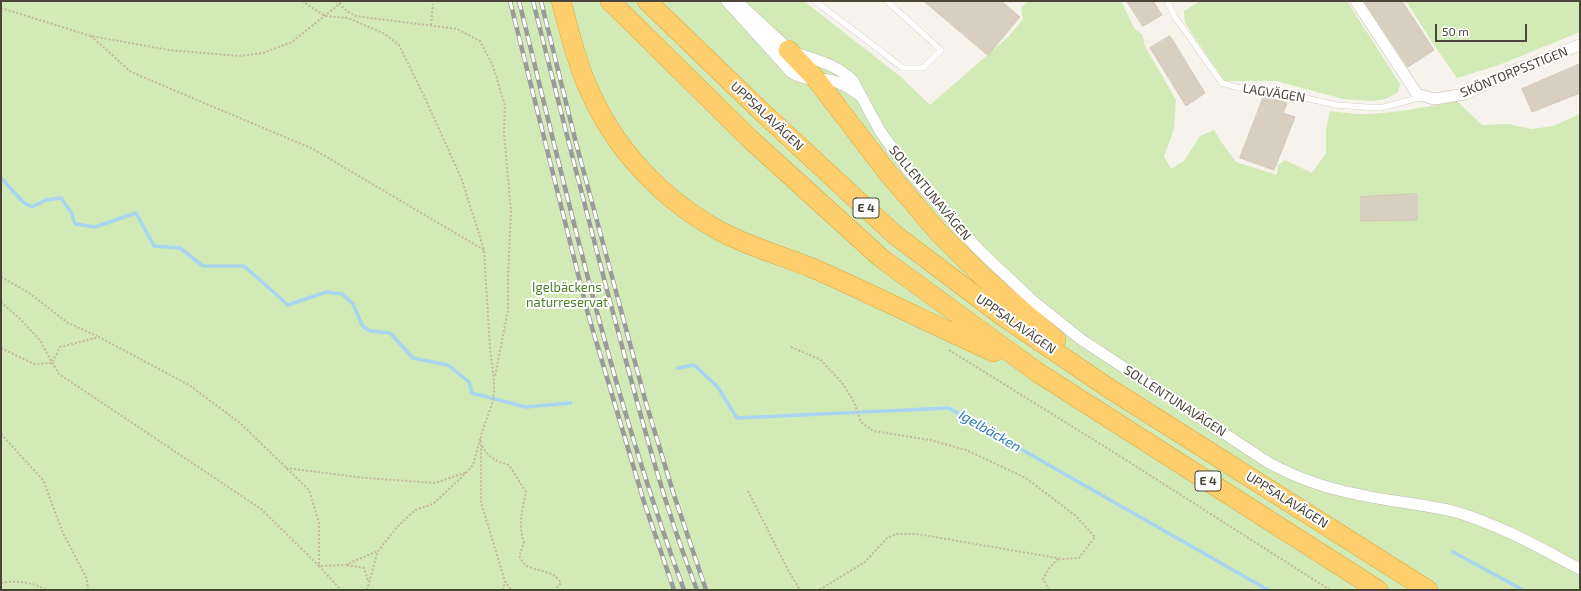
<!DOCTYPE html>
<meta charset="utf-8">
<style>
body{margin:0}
#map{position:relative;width:1581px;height:591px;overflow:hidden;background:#f6f3ec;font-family:"Exo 2",sans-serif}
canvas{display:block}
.frame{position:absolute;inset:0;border:2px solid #4b4439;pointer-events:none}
.scale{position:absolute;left:1435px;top:24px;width:92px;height:18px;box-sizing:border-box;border:2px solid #4b4439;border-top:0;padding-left:5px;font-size:12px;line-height:14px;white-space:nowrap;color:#4b4439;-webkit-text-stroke:3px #fff;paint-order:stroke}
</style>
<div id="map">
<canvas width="1581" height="591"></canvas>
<div class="frame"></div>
<div class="scale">50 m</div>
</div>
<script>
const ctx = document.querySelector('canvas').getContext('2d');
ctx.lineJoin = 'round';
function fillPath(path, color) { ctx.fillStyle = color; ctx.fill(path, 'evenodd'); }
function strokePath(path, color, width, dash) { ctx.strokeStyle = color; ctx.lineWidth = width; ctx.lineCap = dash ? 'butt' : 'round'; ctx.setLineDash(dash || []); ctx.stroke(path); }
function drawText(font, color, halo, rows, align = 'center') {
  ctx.font = font + ' "Exo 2",sans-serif'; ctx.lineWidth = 4; ctx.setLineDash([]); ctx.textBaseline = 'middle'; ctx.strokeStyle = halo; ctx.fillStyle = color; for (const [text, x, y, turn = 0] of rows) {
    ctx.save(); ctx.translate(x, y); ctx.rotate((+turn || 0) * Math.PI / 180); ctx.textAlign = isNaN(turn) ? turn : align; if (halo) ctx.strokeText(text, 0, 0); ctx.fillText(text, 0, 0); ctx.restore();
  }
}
fillPath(new Path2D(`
 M1,1H804L901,77L930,105L1009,36L1023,19L1021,8L1028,1H1121L1134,28L1142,34L1145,46L1176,100L1174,129L1164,156L1171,169L1184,161L1200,136L1214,130L1222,143L1236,162L1277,175L1278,165L1285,160L1312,173L1326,153V129L1330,111C1338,112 1347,113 1355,114C1389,115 1424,107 1457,101L1482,125L1508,124L1532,129L1553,126L1580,114V590H1Z
 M1200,1H1347L1400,84L1398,92L1386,99L1371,101L1343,99L1276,81H1224L1185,23L1184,11Z
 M1406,1H1580V32L1499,65L1457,78L1436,48Z`), '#d2eab5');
strokePath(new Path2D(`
 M1,178L23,202L32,207L46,200L61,198L71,212L75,224L95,227L136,213L154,246L180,248L203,266H244L288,305L326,292L342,294L353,304L363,327L370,331L390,333L413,358L448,365L469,382L472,393L526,407L571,403
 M678,368L694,365L717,386L737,418L949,408L1268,590
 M1453,552L1523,590`), '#a9d4f2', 3.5);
const building = new Path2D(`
 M924,1H1001L1020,17L988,55Z
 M1127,1H1153L1162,15L1143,26Z
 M1364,1H1402L1434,50L1408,67Z
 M1170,36L1205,93L1186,106L1150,48Z
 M1580,64V93L1532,112L1522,89Z
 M1264,96L1287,103L1283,113L1295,117L1274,170L1240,158Z
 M1417,194V220L1361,221V197Z`);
fillPath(building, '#d8cfc1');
strokePath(building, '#d3c7b4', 1);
const service = new Path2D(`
 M815,1L903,68H923L941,50L887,1
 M1167,1L1175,17L1222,83L1236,87L1271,90L1336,105L1380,108L1422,97`);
const minor = new Path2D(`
 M727,1L791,72C805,82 819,77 833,81C844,83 852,90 861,96
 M1356,1L1417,94L1434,99L1466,94L1512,71L1580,45
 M795,53C816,60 838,65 853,81L880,131L908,170L979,250L1033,301L1082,340L1269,463C1299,479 1328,489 1361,495C1392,502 1425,504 1456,512C1500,525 1540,548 1580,569`);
const tertiary = new Path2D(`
 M735,1L788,50`);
const motorway = new Path2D(`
 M561,1C569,29 575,58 587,85C613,147 659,197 718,230C747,246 779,255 810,267C838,279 865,292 893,305C927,321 960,337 994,352
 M610,1L750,139L881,258L1037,372L1378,590
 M647,1L762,112L894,234L1001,315L1107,387L1428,590
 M788,50L816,79L887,172L939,233L982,276L1056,340`);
strokePath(service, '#c2bbae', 6);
strokePath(minor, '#c2bbae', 12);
strokePath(tertiary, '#c2bbae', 14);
strokePath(motorway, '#e0a43c', 20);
strokePath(new Path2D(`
 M302,1L325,16L348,18L385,34L399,45L425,98L462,180L484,250L490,348L494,380V392L492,404L481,435V503L505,581L511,590
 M336,1L348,12L356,16L457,29L480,41L493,66L505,106L504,133L511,212L508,276V310L495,376
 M1,8L91,36L169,50L240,56L263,53L292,42L343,1
 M431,25L433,4
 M91,36L131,72L313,149L484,250
 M1,277L29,293L68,323L97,336
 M1,302L19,318L40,340L46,352L59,374L261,509L319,566L345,565L378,551
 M791,347L821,360L843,384L854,402L861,422L873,431L930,440L966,450L1026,478L1076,516L1095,537L1079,558L1063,559L917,534H897L887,538L865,562L819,590
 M1,348L34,364L52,363L60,347L99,337L189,385L240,423L309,490L319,523V566L341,590
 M949,350L1115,453L1330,590
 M1,434L43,480L63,533L87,579L88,590
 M482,446C488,457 497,462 509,465L526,492C522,512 518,523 524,543L519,556C521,559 523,564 527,566C538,572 554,570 561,583L555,590
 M286,468L366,478L435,483L467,472
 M748,491L788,570L800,590
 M347,565L364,568L368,581
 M1,583C17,580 33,582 46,590
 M367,590L378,551L397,527L415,510L433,504L468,471L473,465L480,439
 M503,590L505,581
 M1049,590L1043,579L1049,568L1058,559`), '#c4b79f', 2, [2, 2]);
strokePath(service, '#fff', 5.5);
strokePath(minor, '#fff', 11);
strokePath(tertiary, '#fff', 13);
strokePath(motorway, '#ffcf6e', 19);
const rail = new Path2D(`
 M510,1L588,314L644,502L674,590
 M519,1C568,199 613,399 684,590
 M533,1C562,116 591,232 622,346C644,428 666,511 697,590
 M541,1L576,143L646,403L673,492L706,590`);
strokePath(rail, '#9a9a9a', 4.5);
strokePath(rail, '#fff', 3, [9]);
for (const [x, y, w] of [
 [866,208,26],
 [1208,481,26]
]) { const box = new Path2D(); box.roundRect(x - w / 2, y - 10, w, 20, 3); ctx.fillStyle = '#fff'; ctx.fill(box); strokePath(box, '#4b4439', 1); }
drawText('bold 12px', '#4b4439', null, [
 ["E 4",866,208],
 ["E 4",1208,481]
]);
drawText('13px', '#4b4439', '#fff', [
 ["SKÖNTORPSSTIGEN",1514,72,-22],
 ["LAGVÄGEN",1274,93,9],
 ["UPPSALAVÄGEN",767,116,43],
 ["SOLLENTUNAVÄGEN",930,193,50],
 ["UPPSALAVÄGEN",1016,324,35],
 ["SOLLENTUNAVÄGEN",1175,401,33],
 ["UPPSALAVÄGEN",1287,500,32]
]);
drawText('13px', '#4a7f2a', '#fff', [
 ["Igelbäckens",567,288],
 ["naturreservat",567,303]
]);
drawText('italic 14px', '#2e7ab2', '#fff', [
 ["Igelbäcken",990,431,30]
]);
</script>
